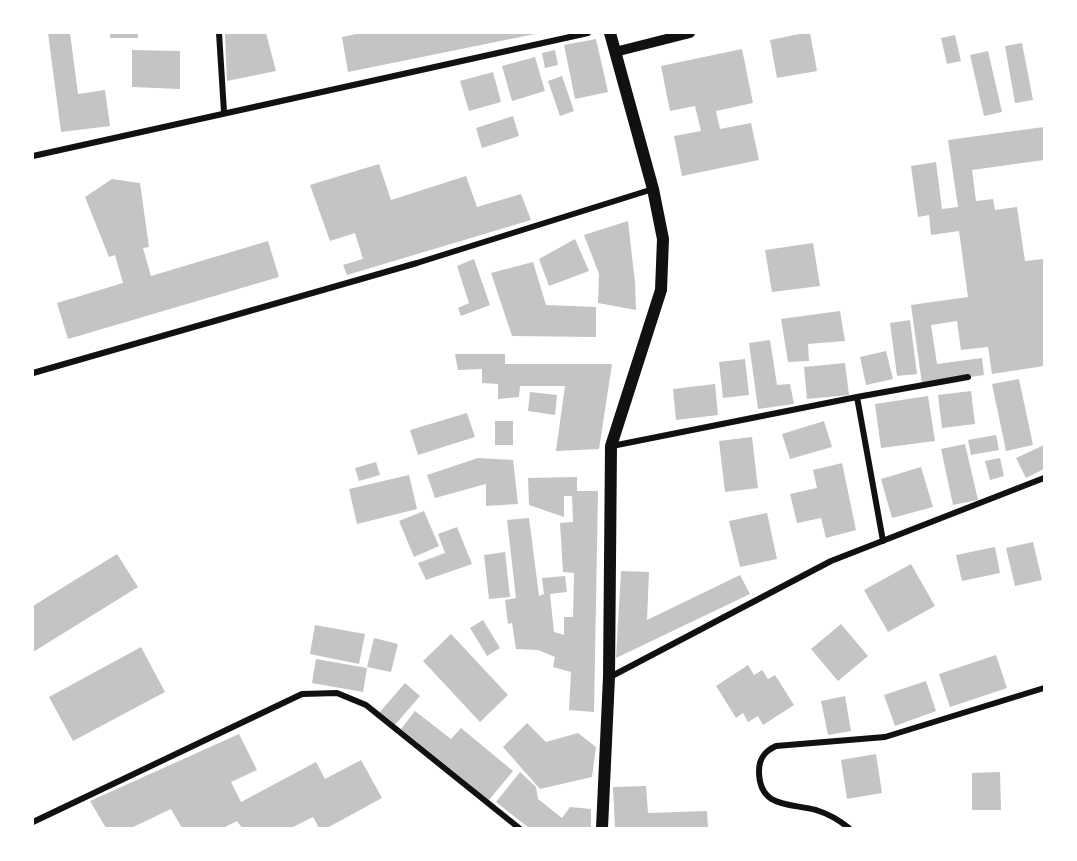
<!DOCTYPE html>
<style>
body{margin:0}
#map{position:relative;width:1077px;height:861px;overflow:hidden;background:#fff;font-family:Commissioner,sans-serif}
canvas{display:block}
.frame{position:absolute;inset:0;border:34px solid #fff;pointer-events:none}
</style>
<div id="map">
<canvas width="1077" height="861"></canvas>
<div class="frame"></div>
</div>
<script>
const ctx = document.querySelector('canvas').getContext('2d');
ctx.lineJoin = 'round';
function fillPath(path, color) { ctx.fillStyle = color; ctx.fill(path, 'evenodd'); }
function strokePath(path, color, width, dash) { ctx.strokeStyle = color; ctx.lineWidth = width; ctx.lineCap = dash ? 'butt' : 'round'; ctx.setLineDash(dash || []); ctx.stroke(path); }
fillPath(new Path2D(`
 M48,33H70L78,94L105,90L110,126L61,132Z
 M110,33H138V38H110Z
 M225,33H266L276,71L227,81Z
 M361,33H535V34L348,72L342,37Z
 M804,33H810L817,71L777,78L770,40Z
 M955,35L961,61L947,64L941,38Z
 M596,39L608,92L575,99L564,45Z
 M1022,43L1033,100L1015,103L1005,46Z
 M742,49L753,103L716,111L720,129L751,123L759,160L682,176L674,136L701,131L695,106L670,111L661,66Z
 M132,50L180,51V89L132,87Z
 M555,50L558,65L545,68L542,53Z
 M988,51L1002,112L984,116L970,55Z
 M535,57L545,91L512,101L502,66Z
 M493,72L501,102L469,111L460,81Z
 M562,76L574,111L560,116L548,81Z
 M513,116L519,136L482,148L476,128Z
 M1044,127V160L972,170L976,201L993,199L995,210L1017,207L1025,261L1044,259V366L992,374L988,347L961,350L957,321L931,325L937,364L982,358L984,375L922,384L911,305L968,297L959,231L931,235L929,215L918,217L911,166L936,162L942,209L958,207L948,140Z
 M379,164L391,200L466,176L477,207L521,194L531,220L347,275L343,265L363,259L355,233L330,241L310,185Z
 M112,179L140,183L149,247L143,248L151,276L268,241L279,277L68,339L57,303L123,283L115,255L109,257L85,197Z
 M628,221L635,283L636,310L598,303L599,274L584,235Z
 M575,239L589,271L549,286L539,259Z
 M813,243L820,286L772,292L765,250Z
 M474,259L490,305L461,316L458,308L469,303L457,266Z
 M533,262L546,305L596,307V337L512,336L491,273Z
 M840,311L845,341L808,344L809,361L788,362L781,319Z
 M910,320L917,374L897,376L890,323Z
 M770,340L777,385L790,384L794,404L758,409L749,343Z
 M886,351L893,379L866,385L860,357Z
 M455,354H505V364H612L599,449L556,451L565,386H520L519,397L498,399V384L482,383V369L458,370Z
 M745,359L749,395L723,398L719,362Z
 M845,363L849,395L807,399L804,367Z
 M1019,379L1033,445L1006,451L992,384Z
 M715,384L718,415L676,420L673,389Z
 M971,391L975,424L942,428L938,395Z
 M530,392L557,395L555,415L528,411Z
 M928,396L935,441L881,448L875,404Z
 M467,413L475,437L418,455L410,430Z
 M495,421H513V445H495Z
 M824,421L832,447L790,459L782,434Z
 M996,435L999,450L971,455L968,440Z
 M752,437L758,488L725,492L719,441Z
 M965,444L978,500L953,505L941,449Z
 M1044,445V469L1026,478L1016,458Z
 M478,458L513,460L518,504L486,506V484L435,498L427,475Z
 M1000,458L1004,476L990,480L985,461Z
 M376,462L380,475L359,481L355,468Z
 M842,463L856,530L826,538L821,518L797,523L790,494L817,488L813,470Z
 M921,467L933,507L892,518L881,479Z
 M409,475L417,509L357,524L349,489Z
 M577,477V491H598L594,712L569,710L571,672L553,667L555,657L538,650L516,649L512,623L508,624L505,600L516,598L507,520L529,518L539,596L544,594L542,578L565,576L567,592L550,594L554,632L564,635V617H573L574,573L563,572L560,523L573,522L572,496H564V517L529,505L528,478Z
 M424,511L439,546L414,557L399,521Z
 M767,513L777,559L740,567L729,521Z
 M457,527L472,564L426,580L418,563L445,553L438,534Z
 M1033,542L1042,580L1015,586L1006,548Z
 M995,547L1000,573L962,581L956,555Z
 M505,552L510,597L489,599L484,555Z
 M117,554L138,587L33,652V606Z
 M911,564L935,606L888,632L864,590Z
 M621,571L649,572L647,620L740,575L750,594L616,658Z
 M483,620L500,648L487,656L470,628Z
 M841,624L868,656L838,681L811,649Z
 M315,625L365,634L359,664L310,654Z
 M451,634L508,695L480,722L423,661Z
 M374,638L398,644L391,672L367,667Z
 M141,647L165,692L73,741L49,697Z
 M996,655L1007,688L950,707L939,674Z
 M316,659L367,668L363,692L312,683Z
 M748,665L754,675L762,670L768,679L775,675L794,705L763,725L758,716L748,722L743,713L736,718L716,686Z
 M926,681L936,711L895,726L884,695Z
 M405,683L420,696L394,726L379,713Z
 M845,696L851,731L828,735L821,701Z
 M415,711L451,739L461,728L513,771L489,800L401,729Z
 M527,723L546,742L578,733L596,747L592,777L540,789L503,747Z
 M239,734L257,770L231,782L241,802L316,762L325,779L361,760L382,798L327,828H319L313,817L291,828H242L237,821L223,828H182L171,809L131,828H106L90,801Z
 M876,754L882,793L847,799L841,760Z
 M520,772L536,787L538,799L562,818L570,807L591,809V828H529L496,802Z
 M1000,772L1001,810H972V773Z
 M646,786L648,813L707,811L708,828H615L613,787Z`), '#c4c4c4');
strokePath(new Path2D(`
 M219,33L224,112
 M33,156L588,33
 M33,373L417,263L653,189
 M857,397L883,541
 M612,446L857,397L968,377
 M610,677L831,561L1044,478
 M33,822L302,694L337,693L366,705L519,828
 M849,828C839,820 829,814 816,810C791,803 759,809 759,771C759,758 765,751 776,746L885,737L1044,688`), '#111', 6);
strokePath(new Path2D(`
 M615,52L690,33`), '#111', 10);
strokePath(new Path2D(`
 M602,828L609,677L611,446L661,290L663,239L653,189L610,33`), '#111', 12);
</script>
